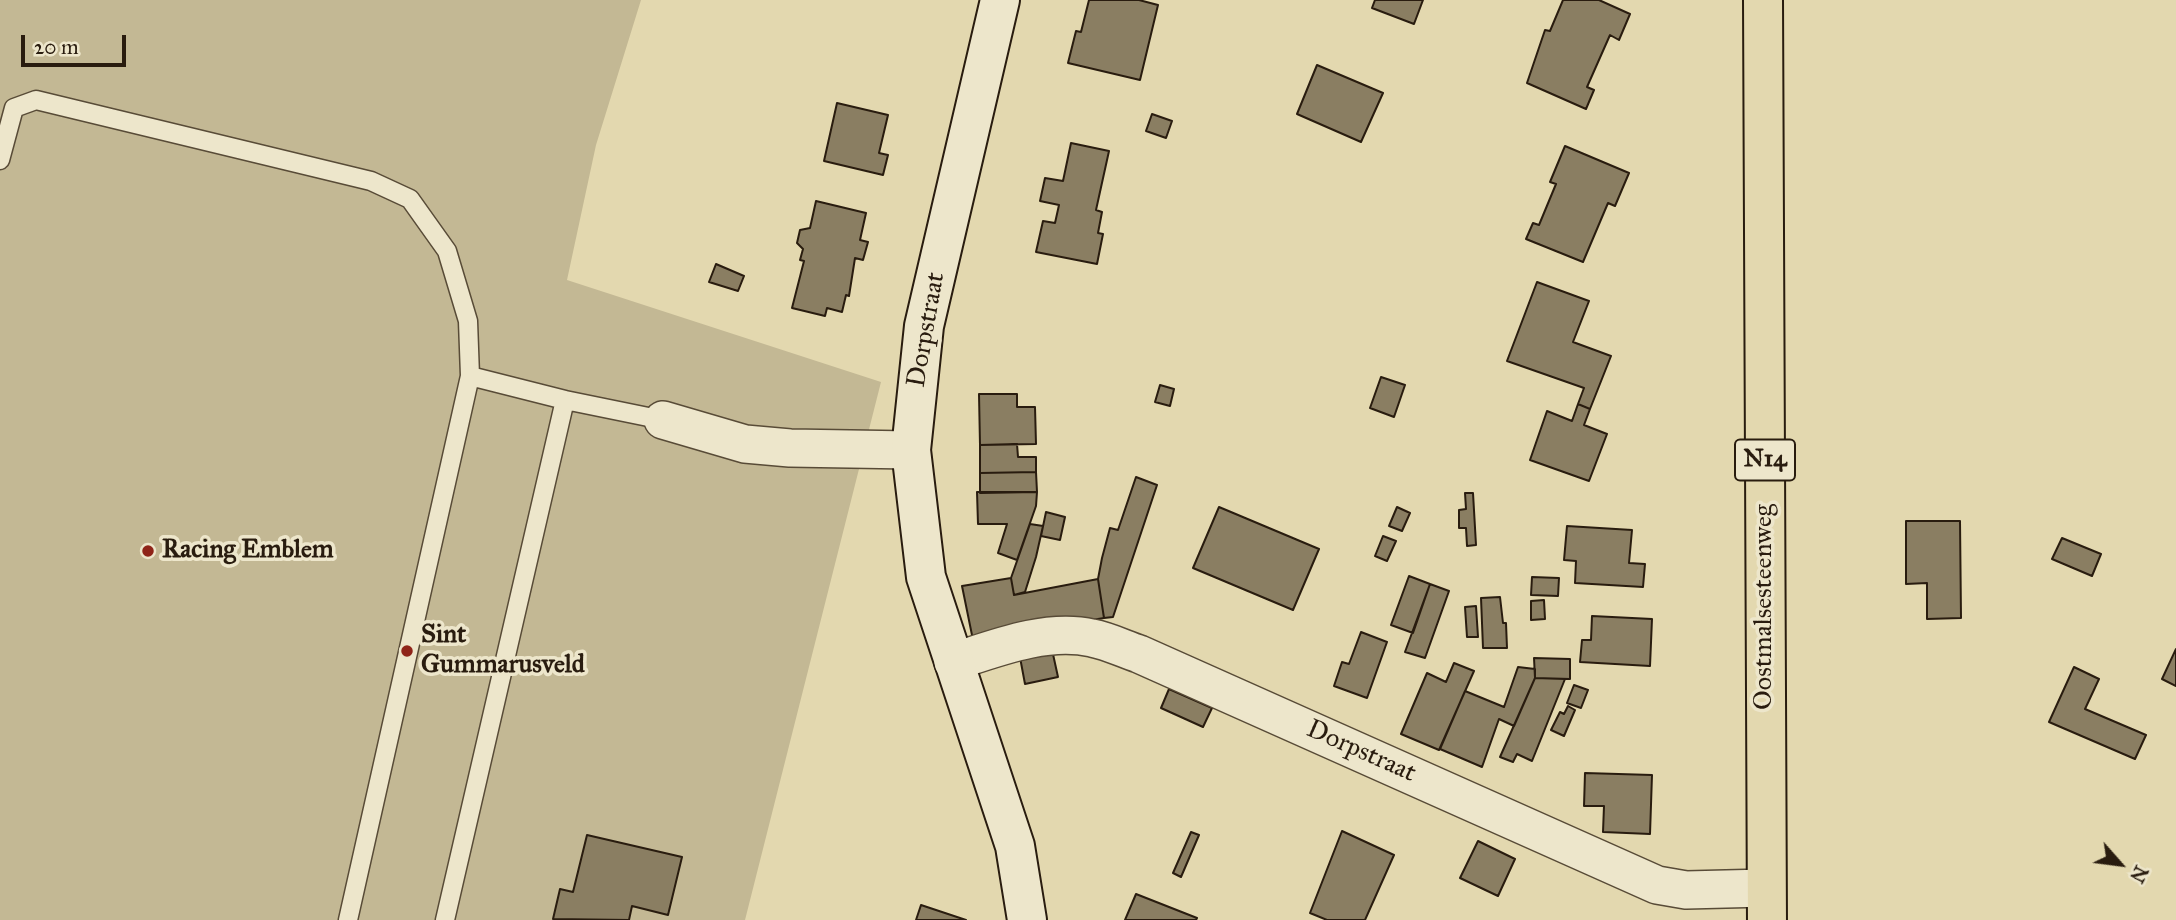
<!DOCTYPE html>
<style>
body{margin:0}
#map{position:relative;width:2176px;height:920px;overflow:hidden;background:#e3d8af;font-family:"IM FELL Great Primer",serif}
canvas{display:block}
.north{position:absolute;left:2085px;top:829px;width:70px;height:70px;-webkit-text-stroke:5px #ede6cb;paint-order:stroke;rotate:118deg;font-size:19px;font-weight:700;line-height:28px;text-align:center;color:#291c0f}
.north::after{content:'';display:block;margin:auto;width:24px;height:32px;background:#291c0f;clip-path:polygon(50% 0,100% 100%,50% 72%,0 100%)}
.scale{position:absolute;left:21px;top:35px;width:105px;height:32px;box-sizing:border-box;border:4px solid #291c0f;border-top:0;padding-left:9px;font-size:21px;line-height:24px;white-space:nowrap;color:#291c0f;-webkit-text-stroke:5px #ede6cb;paint-order:stroke}
</style>
<div id="map">
<canvas width="2176" height="920"></canvas>
<div class="north">N</div>
<div class="scale">20 m</div>
</div>
<script>
const ctx = document.querySelector('canvas').getContext('2d');
ctx.lineJoin = 'round';
function fillPath(path, color) { ctx.fillStyle = color; ctx.fill(path, 'evenodd'); }
function strokePath(path, color, width, dash) { ctx.strokeStyle = color; ctx.lineWidth = width; ctx.lineCap = dash ? 'butt' : 'round'; ctx.setLineDash(dash || []); ctx.stroke(path); }
function drawText(font, color, halo, rows, align = 'center') {
  ctx.font = font + ' "IM FELL Great Primer",serif'; ctx.lineWidth = 7; ctx.setLineDash([]); ctx.textBaseline = 'middle'; ctx.strokeStyle = halo; ctx.fillStyle = color; for (const [text, x, y, turn = 0] of rows) {
    ctx.save(); ctx.translate(x, y); ctx.rotate((+turn || 0) * Math.PI / 180); ctx.textAlign = isNaN(turn) ? turn : align; if (halo) ctx.strokeText(text, 0, 0); ctx.fillText(text, 0, 0); ctx.restore();
  }
}
fillPath(new Path2D(`
 M0,0H641L596,145L567,280L881,382L745,920H0Z`), '#c3b894');
const building = new Path2D(`
 M1089,0H1139L1158,5L1140,80L1068,63L1076,31L1081,32Z
 M1375,0H1423L1414,24L1372,8Z
 M1563,0H1599L1630,14L1619,40L1610,35L1587,87L1594,90L1586,109L1527,83L1545,30L1550,31Z
 M1317,65L1383,93L1361,142L1297,114Z
 M837,103L888,115L879,153L888,155L883,175L824,161Z
 M1152,114L1172,121L1166,138L1146,131Z
 M1071,143L1109,151L1096,210L1102,212L1098,233L1103,234L1097,264L1036,252L1043,221L1055,223L1059,205L1040,201L1045,178L1063,181Z
 M1565,146L1629,173L1615,206L1608,203L1583,262L1526,239L1533,223L1539,225L1556,184L1550,182Z
 M816,201L866,213L860,240L868,242L863,260L855,258L849,296L846,295L842,312L827,308L825,316L792,308L804,261L800,260L803,249L797,243L800,230L810,228Z
 M716,264L744,276L738,291L709,282Z
 M1537,282L1589,301L1573,342L1611,356L1590,409L1578,404L1584,388L1507,361Z
 M1381,377L1405,385L1394,417L1370,408Z
 M1160,385L1174,389L1170,406L1155,402Z
 M979,394H1017V407H1035L1036,444L980,445Z
 M1578,404L1590,409L1584,425L1607,434L1589,481L1530,460L1547,411L1572,421Z
 M1017,444L1018,457H1036V472L980,473V445Z
 M1036,472L1037,492L980,493V473Z
 M1136,477L1157,485L1113,617L1104,618L1098,579L1102,558L1110,528L1118,530Z
 M977,492H1037L1036,506L1017,560L998,553L1007,524H978Z
 M1465,493H1473L1476,545L1467,546L1466,528H1459V510L1466,509Z
 M1219,507L1319,549L1293,610L1193,568Z
 M1397,507L1410,513L1402,531L1389,526Z
 M1046,512L1065,517L1060,540L1041,536Z
 M1906,521H1960L1961,618L1927,619V583L1906,584Z
 M1030,524L1043,526L1036,557L1025,592L1014,595L1011,578Z
 M1567,526L1632,530L1629,563L1645,564L1643,587L1575,583L1576,561L1564,560Z
 M1383,536L1396,541L1387,561L1375,556Z
 M2062,538L2101,554L2092,576L2052,559Z
 M1409,576L1430,584L1413,633L1391,625Z
 M1532,577L1559,578L1558,596L1531,595Z
 M1011,578L1014,595L1098,579L1104,618L973,640L962,586Z
 M1430,584L1449,591L1425,658L1405,652Z
 M1500,597L1503,623H1506L1507,648H1483L1481,598Z
 M1544,600L1545,619L1531,620V601Z
 M1476,606L1478,637H1467L1465,607Z
 M1592,616L1652,619L1650,666L1580,662L1582,640H1591Z
 M1361,632L1387,642L1367,698L1334,686L1342,662L1349,664Z
 M1051,645L1058,677L1025,684L1019,652Z
 M2176,649V686L2162,679Z
 M1534,658L1570,659V679L1535,678Z
 M1454,663L1474,671L1439,750L1401,734L1427,673L1446,682Z
 M1518,667L1535,669V678L1514,726L1499,719L1482,767L1440,749L1465,691L1504,707Z
 M2074,667L2099,679L2085,709L2146,735L2135,759L2049,722Z
 M1535,678L1565,679L1532,761L1517,754L1513,762L1500,757Z
 M1574,685L1588,690L1581,708L1567,703Z
 M1169,689L1212,708L1203,727L1161,708Z
 M1568,706L1575,710L1564,736L1551,730L1560,712L1564,714Z
 M1585,773L1652,775L1650,834L1603,832L1604,806H1584Z
 M1342,831L1394,855L1365,920H1327L1310,913Z
 M1191,832L1199,835L1181,877L1173,873Z
 M587,835L682,857L668,915L632,906L629,920L553,919L560,889L573,892Z
 M1478,841L1515,859L1498,896L1460,878Z
 M1136,894L1197,918L1196,920H1125Z
 M921,905L966,920H916Z`);
fillPath(building, '#8a7e62');
strokePath(building, '#291c0f', 2);
const lane = new Path2D(`
 M0,160L14,108L36,100L371,181L410,199L447,251L468,321L470,376L348,920
 M565,400L663,420
 M445,920L565,400L470,376`);
const street = new Path2D(`
 M663,420L745,444L790,448L911,450
 M953,662C996,648 1046,628 1092,638C1108,641 1124,649 1139,654L1657,885L1686,890L1766,888`);
const secondary = new Path2D(`
 M1000,0L924,326L911,450L926,577L1015,846L1027,920`);
const primary = new Path2D(`
 M1763,0L1767,920`);
strokePath(lane, '#584b37', 21);
strokePath(street, '#584b37', 40);
strokePath(secondary, '#291c0f', 42);
strokePath(primary, '#291c0f', 42);
strokePath(lane, '#ede6cb', 18);
strokePath(street, '#ede6cb', 37);
strokePath(secondary, '#ede6cb', 38);
strokePath(primary, '#e3d8af', 38);
for (const [x, y, r, color] of [
 [148,551,7,"#8f2418"],
 [407,651,7,"#8f2418"]
]) { const dot = new Path2D(); dot.arc(x, y, r, 0, 2 * Math.PI); ctx.fillStyle = color; ctx.fill(dot); strokePath(dot, '#ede6cb', 2.5); }
for (const [x, y, w] of [
 [1765,460,60]
]) { const box = new Path2D(); box.roundRect(x - w / 2, y - 20.5, w, 41, 5); ctx.fillStyle = '#ede6cb'; ctx.fill(box); strokePath(box, '#291c0f', 2); }
drawText('bold 24px', '#291c0f', null, [
 ["N14",1765,460]
]);
drawText('26px', '#291c0f', '#ede6cb', [
 ["Dorpstraat",927,330,-80],
 ["Oostmalsesteenweg",1765,607,-90],
 ["Dorpstraat",1361,752,24]
]);
drawText('bold 26px', '#291c0f', '#ede6cb', [
 ["Racing Emblem",162,551],
 ["Sint",421,636],
 ["Gummarusveld",421,666]
], 'left');
</script>
